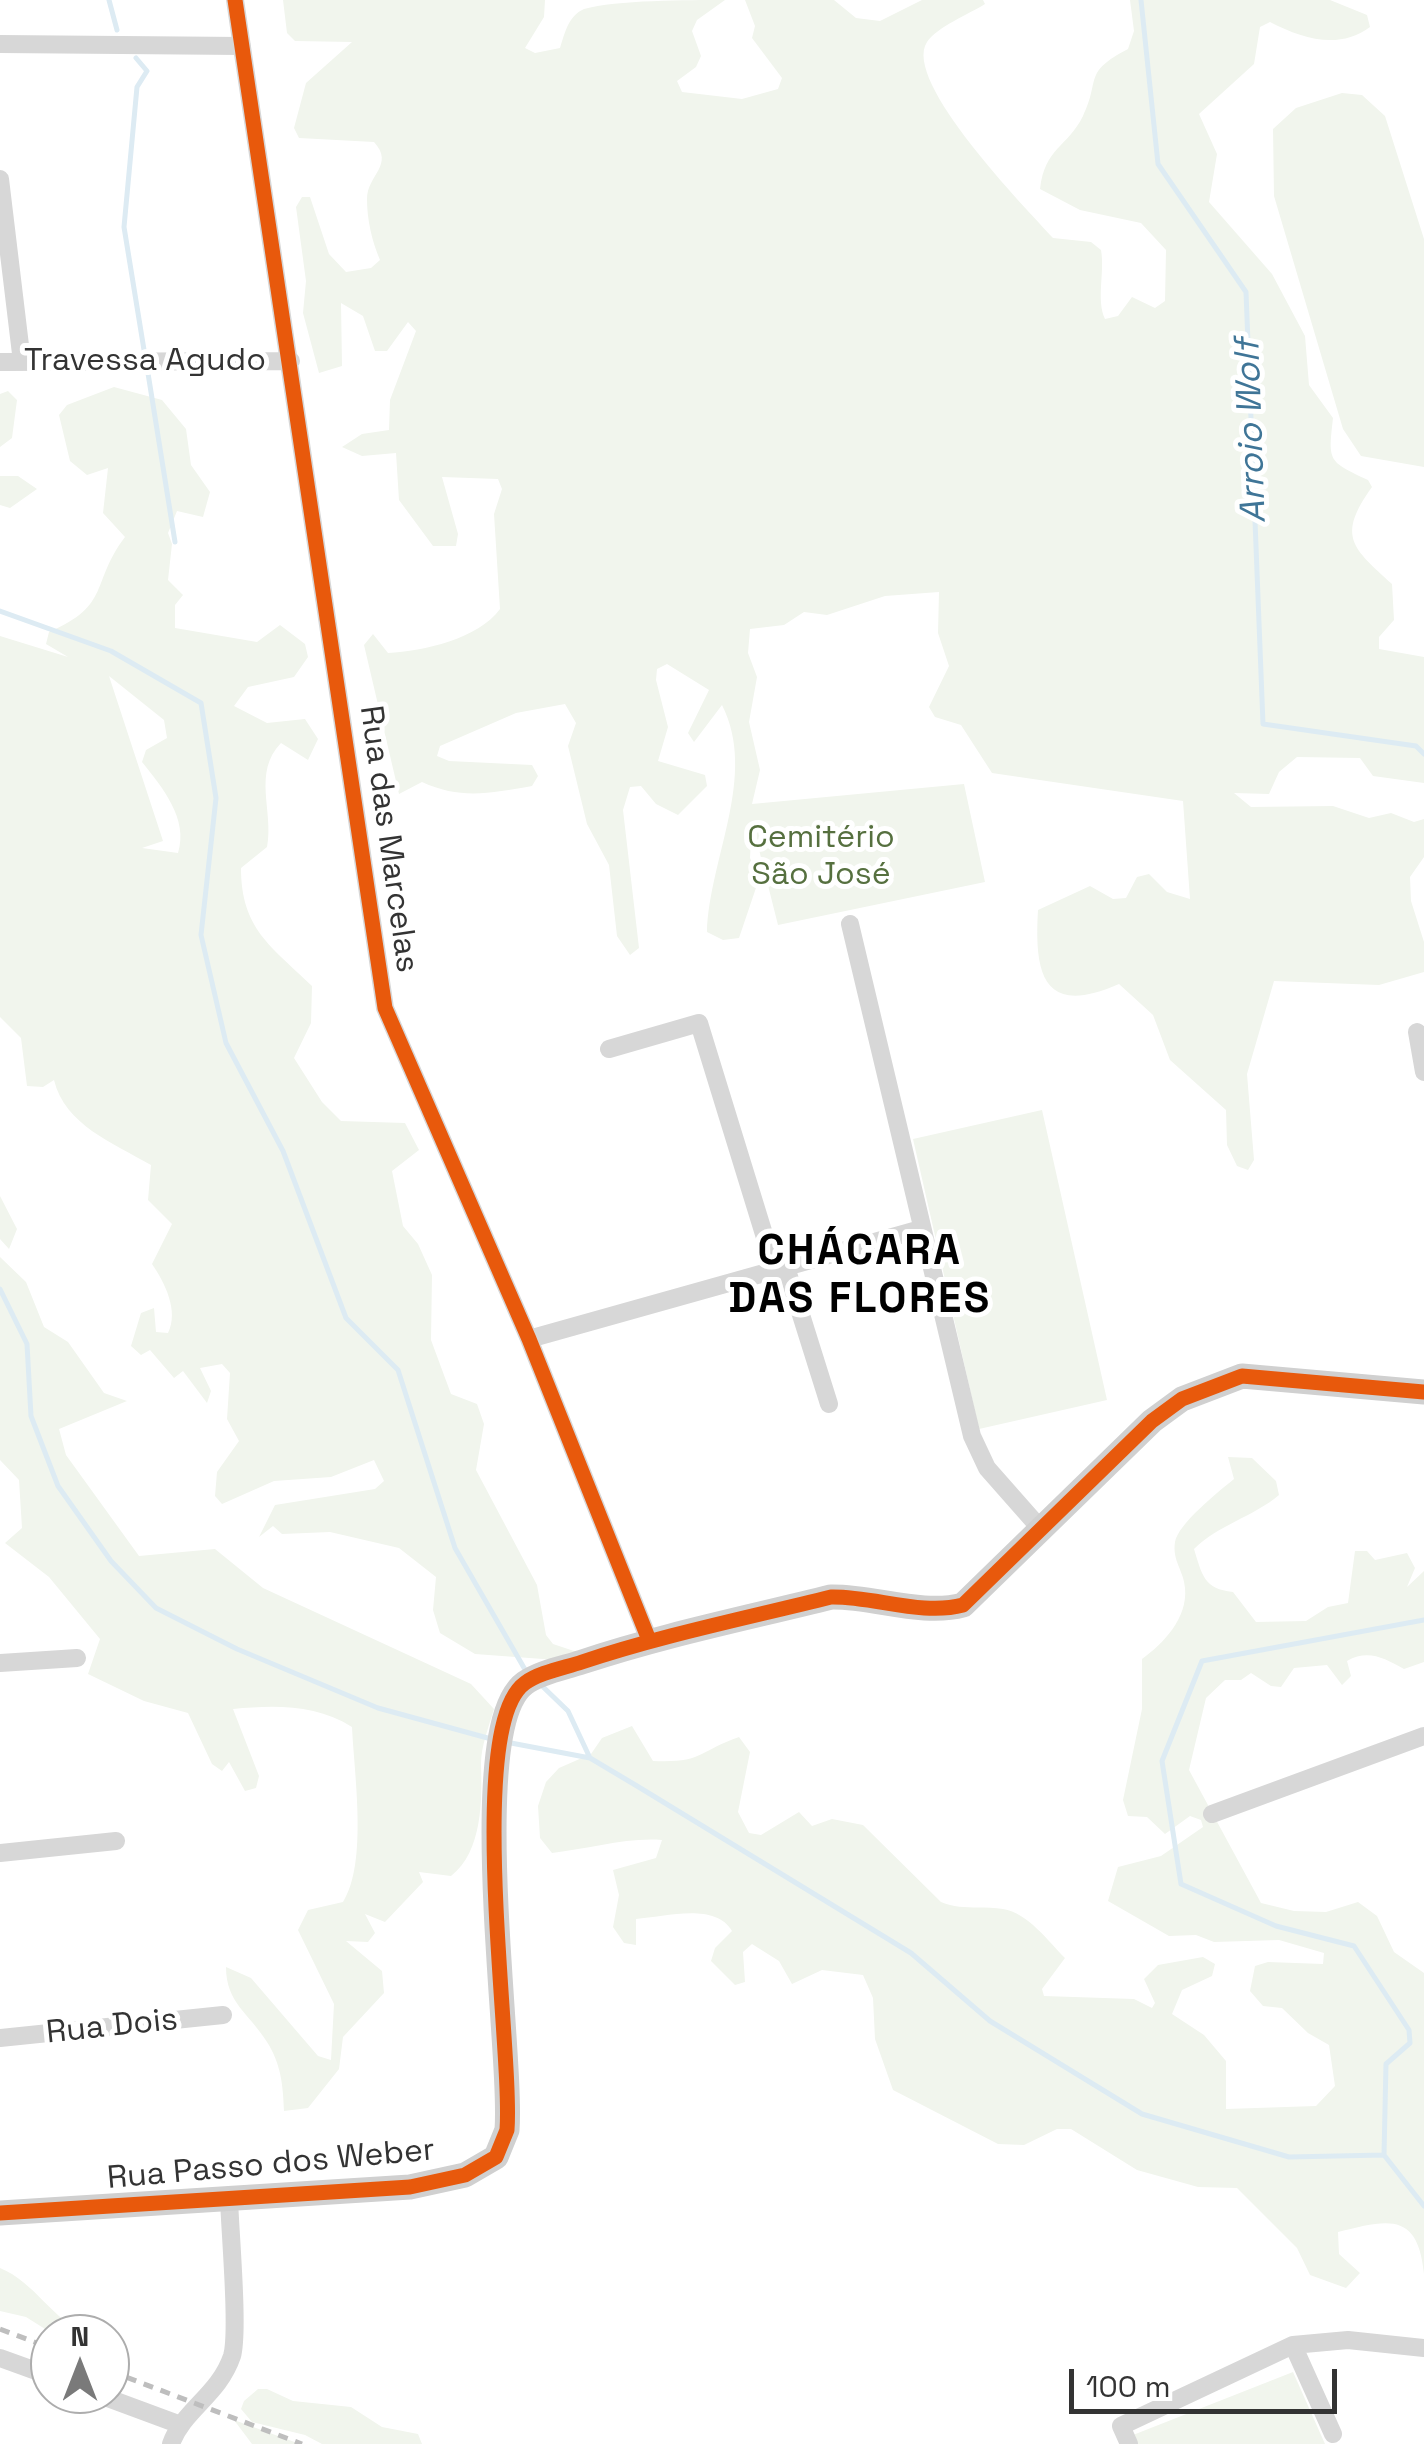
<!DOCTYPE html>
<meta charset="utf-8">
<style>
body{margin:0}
#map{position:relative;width:1424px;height:2444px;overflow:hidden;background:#fff;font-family:"Space Grotesk",sans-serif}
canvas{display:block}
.north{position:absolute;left:30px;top:2314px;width:100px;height:100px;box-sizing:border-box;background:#fff;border:2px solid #adadad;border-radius:50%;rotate:0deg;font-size:28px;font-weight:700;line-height:40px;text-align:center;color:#333}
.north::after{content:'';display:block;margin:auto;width:35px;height:45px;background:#7a7a7a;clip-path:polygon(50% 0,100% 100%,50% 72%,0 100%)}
.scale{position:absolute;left:1069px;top:2369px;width:268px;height:45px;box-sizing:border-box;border:5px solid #333;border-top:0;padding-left:12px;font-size:30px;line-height:35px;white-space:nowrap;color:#333;-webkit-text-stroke:8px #fff;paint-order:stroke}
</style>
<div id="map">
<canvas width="1424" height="2444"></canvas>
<div class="north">N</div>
<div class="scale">100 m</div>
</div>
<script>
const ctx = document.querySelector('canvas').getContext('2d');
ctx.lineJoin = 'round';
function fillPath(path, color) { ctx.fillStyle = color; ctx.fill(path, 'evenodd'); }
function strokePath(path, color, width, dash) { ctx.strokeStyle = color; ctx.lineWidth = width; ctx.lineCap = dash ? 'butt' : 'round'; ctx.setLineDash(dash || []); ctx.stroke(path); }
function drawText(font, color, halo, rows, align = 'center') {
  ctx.font = font + ' "Space Grotesk",sans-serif'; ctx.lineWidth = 10; ctx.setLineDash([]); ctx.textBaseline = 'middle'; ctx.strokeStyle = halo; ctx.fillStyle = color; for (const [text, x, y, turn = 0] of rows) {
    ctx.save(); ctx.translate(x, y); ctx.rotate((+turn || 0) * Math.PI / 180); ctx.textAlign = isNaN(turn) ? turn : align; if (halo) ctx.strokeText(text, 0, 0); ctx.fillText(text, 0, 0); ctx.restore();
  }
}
fillPath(new Path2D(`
 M283,0H545L544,17L525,48L535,53L560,48C565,33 568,16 584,9C616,0 688,0 725,0L697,20L692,31L701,56L696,67L677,81L682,92L742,99L778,89L782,78L752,38L755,26L745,0H834L856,18L880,21L922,0H983L985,4C969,14 937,27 927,42C901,81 1027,209 1053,238L1091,242L1101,250C1105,272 1096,300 1105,319L1118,316L1132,297L1155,308L1165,301L1166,250L1141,223L1080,210L1040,189C1045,147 1067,148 1083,116C1101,79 1082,73 1128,49L1134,31L1130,0H1330L1367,15L1370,27C1339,50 1303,39 1270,22L1260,27L1254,64L1199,114L1217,154L1209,202L1272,274L1305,336L1309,385L1333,418C1328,462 1328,461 1368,480L1372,487C1336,537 1353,548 1392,584L1394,620L1379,637V649L1424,657V783L1373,776L1360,758L1297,757L1279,772L1269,794L1234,793L1251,807L1333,806L1369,818L1391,813L1414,822L1424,819V857L1410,877L1411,901L1424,942V972L1379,985L1274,981L1247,1074L1254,1160L1248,1170L1237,1166L1227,1145L1226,1110L1170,1060L1153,1015L1119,984C1044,1017 1034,976 1038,910L1090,886L1113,899L1126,898L1137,877L1149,874L1167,892L1190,899L1183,801L992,773L961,725L935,717L929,707L949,666L938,633L939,592L885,596L827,615L804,612L784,625L750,629L748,653L757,677L749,722L760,770L752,804L964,784L985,882L778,925L752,822L750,858L759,879L739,938L723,940L707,932C709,859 758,776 722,705L694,742L688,733L709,690L667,664L657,669L656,680L668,727L658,761L705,775L707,786L678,815L656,804L641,786L630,787L623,810L639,948L630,955L617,936L609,865L587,824L568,746L576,723L565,704L516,713L440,746L437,756L449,761L532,765L538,776L532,786C491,793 461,800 422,782L399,794L364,645L373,634L388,653C424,651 478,639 500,609L494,514L502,489L498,479L442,477L458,534L456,546H433L399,500L396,453L362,456L342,447L362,434L389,430L390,400L416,331L408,322L387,351H375L363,316L341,303L342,366L319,373L303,313L306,281L296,207L302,197H310L329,254L346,272L371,268L380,260C372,241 367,220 367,199C367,175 395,165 374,142L299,138L294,128L306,83L352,42L295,41L287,33Z
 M1342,93L1362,95L1385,116L1424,239V467L1361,456L1343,429L1274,196L1273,129L1296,108Z
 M114,387L162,400L186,429L191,465L210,492L203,517L177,511L168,533L172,544L168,580L183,595L175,605V628L257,642L280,625L305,644L308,657L294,677L248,687L234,706L267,723L305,719L318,739L308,760L281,743C252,773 274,811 267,847L241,868C241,929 271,946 312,986L311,1023L294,1058L322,1102L341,1121L405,1123L419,1150L392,1171L403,1226L418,1244L432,1275L431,1340L451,1394L477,1404L484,1424L476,1470L537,1585L546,1635L553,1644L577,1652L570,1661L475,1654L440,1633L433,1610L436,1577L399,1548L330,1532L282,1534L273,1526L259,1537L275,1505L375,1489L384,1481L374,1460L331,1477L274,1481L222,1504L215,1496L217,1472L239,1441L227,1419L230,1373L222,1364L200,1368L211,1391L207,1403L183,1371L174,1378L150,1350L141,1355L131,1346L141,1313L154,1308L156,1332L168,1333C179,1311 165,1283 152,1264L172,1224L148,1200L151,1165C113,1143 65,1125 54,1080L43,1087L27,1086L21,1038L0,1017V636L68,657L46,644L49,632C112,605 90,583 125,537L103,513L108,468L87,475L70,461L59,415L67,405ZM109,676L164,720L167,738L146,750L142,762C162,787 189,819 178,853L142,848L163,841Z
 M8,391L17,400L12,438L0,447V394Z
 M0,476H18L37,489L10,508L0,505Z
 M1042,1110L1107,1400L979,1429L913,1139Z
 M0,1196L17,1229L9,1249L0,1239Z
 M0,1257L26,1282L44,1327L68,1342L104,1393L127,1401L59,1429L66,1455L139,1556L215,1549L263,1588L471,1684L494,1709C489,1726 481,1746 481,1764C482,1799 483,1851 451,1876L419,1872L423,1882L385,1922L365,1914L375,1933L368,1942L346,1941L382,1971L384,1993L343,2037L339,2069L308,2108L284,2111C283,2085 281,2064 267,2042C249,2013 226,2003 226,1967L251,1978L318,2056L331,2060L334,2004L298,1930L308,1910L343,1902C368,1863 354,1773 352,1727C316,1704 274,1705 233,1709L259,1776L256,1788L245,1791L229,1762L222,1771L212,1764L188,1713L144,1701L88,1674L100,1639L49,1577L5,1543L22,1528L19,1480L0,1460Z
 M1228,1457L1252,1458L1276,1481L1279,1495C1253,1517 1218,1525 1194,1549C1202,1575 1204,1589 1233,1592L1256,1622L1306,1621L1328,1607L1348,1603L1355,1551H1367L1375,1560L1407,1553L1415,1568L1407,1587L1424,1571V1662L1404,1669C1384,1658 1368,1649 1347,1661L1351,1676L1342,1685L1327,1665L1294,1668L1281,1687L1271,1686L1251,1673L1241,1680H1225L1206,1698L1189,1770L1261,1903L1294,1911L1326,1912L1358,1902L1377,1916L1394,1952L1424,1973V2274C1418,2212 1389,2219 1338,2232L1339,2254L1360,2273L1346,2288L1310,2275L1297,2248L1237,2188L1198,2187L1137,2170L1071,2129H1057L1024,2145L998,2144L893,2090L875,2039L873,1998L863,1975L822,1970L792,1984L779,1961L752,1944L743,1952L745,1982L735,1985L711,1961L715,1948L732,1931C715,1902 665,1917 636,1919V1945L624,1943L613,1927L619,1895L613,1870L656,1858L662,1840C628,1837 588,1849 552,1853L540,1838L538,1806L546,1782L559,1768L591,1754L602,1738L632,1726L653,1761C703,1763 697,1752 739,1737L750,1752L738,1812L749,1833L761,1835L799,1812L812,1826L832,1819L863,1825L941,1902C961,1911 982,1905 1003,1909C1028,1913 1048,1941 1065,1958L1042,1989L1044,1996L1134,1999L1152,2008L1155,2003L1144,1979L1158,1965L1203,1957L1215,1964L1212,1976L1182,1990L1172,2014L1204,2035L1226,2061V2109L1316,2106L1335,2086L1329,2045L1308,2033L1282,2008L1263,2006L1250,1991L1255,1966L1268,1962L1323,1964L1324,1953L1279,1940L1214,1942L1196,1935L1169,1936L1108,1901L1118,1867L1161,1856L1203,1827L1201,1820L1190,1816L1165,1834L1147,1817L1128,1816L1123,1800L1142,1709V1659C1163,1644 1188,1618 1185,1588C1184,1571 1172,1561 1175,1542C1178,1524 1218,1492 1234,1479Z
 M0,2268C35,2282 53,2321 87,2334H53L26,2317L0,2311Z
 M1293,2372L1325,2444H1137L1133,2435Z
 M258,2389H267L293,2401L351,2407L382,2427L418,2434L422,2444H322L305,2435L252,2422L241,2409L244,2401Z
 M234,2420L300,2444H252Z`), '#f1f5ed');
strokePath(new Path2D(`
 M109,0L117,30
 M1141,0L1158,164L1246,292L1263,724L1416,746L1424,754
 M136,58L147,71L137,87L124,227L145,356
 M147,367L175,542
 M0,611L111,651L201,703L216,798L201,935L226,1043L283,1151L346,1318L398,1370L455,1548L527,1673
 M0,1289L27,1344L31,1416L58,1486L111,1561L156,1608L237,1649L378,1708L495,1740
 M1424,1620L1202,1661L1162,1761L1181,1884L1276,1926L1354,1946L1409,2030L1410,2043L1386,2064L1384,2155L1424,2206
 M539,1683L568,1711L590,1758
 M511,1743L590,1758L637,1786L911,1953L990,2021L1142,2114L1289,2157L1384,2155`), '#ddebf3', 5);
strokePath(new Path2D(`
 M235,0L385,1008L529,1339L649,1640
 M0,44L242,46
 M0,179L22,362
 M0,362L291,361
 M850,924L972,1436L987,1468L1039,1527
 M1417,1032L1424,1072
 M609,1049L699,1023L775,1270
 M786,1267L829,1404
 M529,1339L921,1229
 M0,1663L77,1658
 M1212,1814L1424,1736
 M0,1853L116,1841
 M0,2038L223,2015
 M1293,2345L1333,2434
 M0,2358L50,2376
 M97,2394L178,2424
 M171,2444C183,2410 219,2395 232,2356C239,2332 230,2231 229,2199
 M1129,2444L1121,2426L1293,2345L1348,2340L1424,2348`), '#d7d7d7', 18);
strokePath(new Path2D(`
 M0,2213L410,2187L465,2175L496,2157L507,2130C513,2049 464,1727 525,1683C540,1672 564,1668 582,1662C663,1635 747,1618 831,1597C873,1596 922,1616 963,1605L1152,1421L1182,1399L1242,1376L1424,1392`), '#d0d0d0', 25);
strokePath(new Path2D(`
 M0,2329L50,2348
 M110,2371L302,2444`), '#bebebe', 5, [10, 8]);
strokePath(new Path2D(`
 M235,0L385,1008L529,1339L649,1640
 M0,2213L410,2187L465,2175L496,2157L507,2130C513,2049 464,1727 525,1683C540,1672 564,1668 582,1662C663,1635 747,1618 831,1597C873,1596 922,1616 963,1605L1152,1421L1182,1399L1242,1376L1424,1392`), '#e8590c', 15);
drawText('32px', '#333', '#fff', [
 ["Travessa Agudo",145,361],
 ["Rua das Marcelas",388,839,82],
 ["Rua Dois",112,2027,-6],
 ["Rua Passo dos Weber",271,2165,-5]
]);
drawText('32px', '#56703f', '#fff', [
 ["Cemitério",821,838],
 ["São José",821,875]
]);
drawText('italic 35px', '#3f7597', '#fff', [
 ["Arroio Wolf",1252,431,-92]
]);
ctx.letterSpacing = '2.5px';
drawText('bold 42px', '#000', '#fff', [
 ["CHÁCARA",860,1253],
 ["DAS FLORES",860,1301]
]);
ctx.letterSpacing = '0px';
</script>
